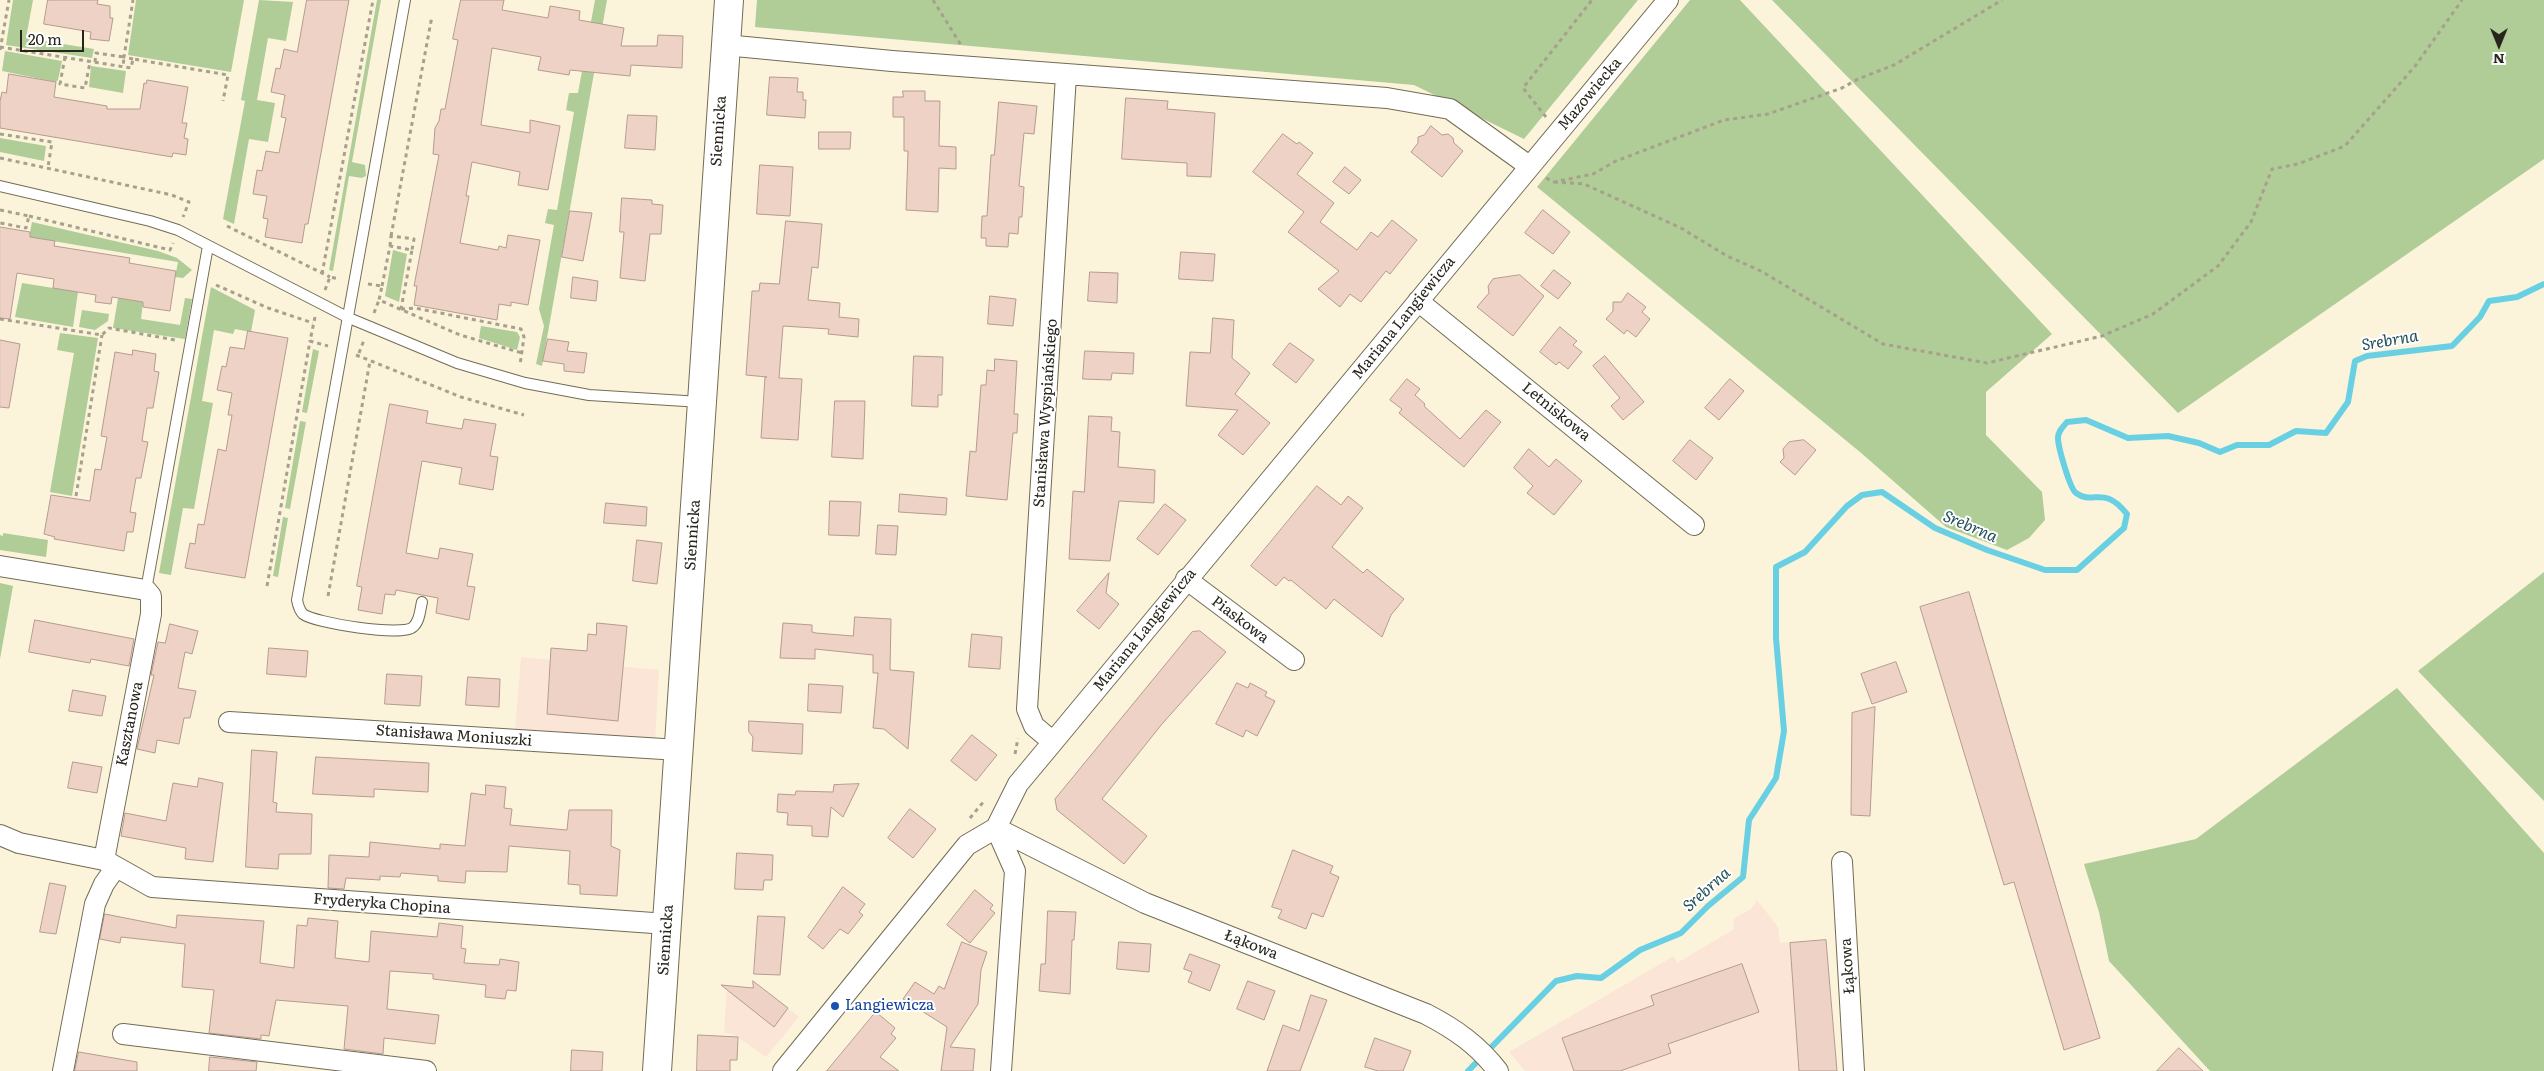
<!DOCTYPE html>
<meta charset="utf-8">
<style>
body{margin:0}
#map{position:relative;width:2544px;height:1071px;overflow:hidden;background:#fbf4da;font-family:Literata,serif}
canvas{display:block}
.north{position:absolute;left:2474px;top:20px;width:50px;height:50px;-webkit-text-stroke:4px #fff;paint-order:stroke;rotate:180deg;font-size:14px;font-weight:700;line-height:20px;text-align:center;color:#27241b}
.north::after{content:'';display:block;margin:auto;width:18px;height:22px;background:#27241b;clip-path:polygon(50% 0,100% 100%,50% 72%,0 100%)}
.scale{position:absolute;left:20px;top:30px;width:64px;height:22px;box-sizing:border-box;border:2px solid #27241b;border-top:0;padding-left:6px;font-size:15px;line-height:18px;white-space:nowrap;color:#27241b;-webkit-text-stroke:4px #fff;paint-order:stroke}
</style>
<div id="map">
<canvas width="2544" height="1071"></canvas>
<div class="north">N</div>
<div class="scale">20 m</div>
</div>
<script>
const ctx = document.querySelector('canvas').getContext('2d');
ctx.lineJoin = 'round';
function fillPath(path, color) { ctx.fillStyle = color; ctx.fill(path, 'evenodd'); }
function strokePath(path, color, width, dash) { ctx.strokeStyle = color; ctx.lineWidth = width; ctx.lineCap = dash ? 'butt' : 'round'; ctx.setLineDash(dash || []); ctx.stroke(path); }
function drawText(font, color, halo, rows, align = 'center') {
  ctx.font = font + ' Literata,serif'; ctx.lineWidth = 4; ctx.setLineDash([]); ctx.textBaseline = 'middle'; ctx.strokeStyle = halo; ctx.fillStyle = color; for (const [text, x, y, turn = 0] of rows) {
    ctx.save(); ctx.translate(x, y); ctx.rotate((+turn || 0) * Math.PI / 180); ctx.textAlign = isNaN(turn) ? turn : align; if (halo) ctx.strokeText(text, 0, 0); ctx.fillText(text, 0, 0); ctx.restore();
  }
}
fillPath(new Path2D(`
 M521,657L659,670L655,740L515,731Z
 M1757,900L1778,927L1780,943L1826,940L1837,1071H1525L1509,1052L1674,956L1677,963L1734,929L1733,919L1751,909Z
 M727,986L764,989L799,1017L766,1057L733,1034L724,1033Z`), '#fbe5d7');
fillPath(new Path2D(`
 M13,0H33L26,38L94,49L92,58L6,45Z
 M136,0H244L231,72L128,55Z
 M259,0L293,2L286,41L268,38L257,100L275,103L268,142L249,139L234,224L223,219L245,101L241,100Z
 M377,0H381L352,162L365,165L366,176L362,178L349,176L333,271L329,270Z
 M595,0H607L542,366L536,364L544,326L539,309L554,225L545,223L548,209L557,210L574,112L566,110L569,93H578Z
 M757,0H1638L1524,139L1414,85L755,27Z
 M1690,0H1740L2052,334L1986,392V435L2042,492L2045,520L2029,538L2007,550L1946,527L1860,452L1537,187Z
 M1772,0H2544V159L2178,413Z
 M5,51L62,61L58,80L56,82L2,71Z
 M91,66L126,71L123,93L89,87Z
 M0,138L46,146L44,161L0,152Z
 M32,222L158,251L177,258L192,270L183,278L175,277L178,262L29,237Z
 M393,250L407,254L399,302L385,296Z
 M22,283L78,292L73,327L15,317Z
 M211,287L255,310L251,332L235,329L233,334L214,330L202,401L213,403L194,509L183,508L171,575L159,573Z
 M118,298L143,302L141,319L180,325L185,298L192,299L185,339L113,328Z
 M82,310L109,314L108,321L95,330L79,327Z
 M481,326L517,332L520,337L517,350L479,338Z
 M60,333L98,338L72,496L50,492L74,353L57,350Z
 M313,349L319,351L307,413L302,412Z
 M300,421L306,422L290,509L285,508Z
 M283,517L288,518L278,577L273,576Z
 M3,533L48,540L46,557L0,550V535L3,536Z
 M2544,572V801L2418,671Z
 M0,583L13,586L0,659Z
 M2397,688L2544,853V1071H2210L2109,961L2099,912L2084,864L2196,839Z`), '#b0cc97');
strokePath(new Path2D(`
 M1468,1071L1556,981L1577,976L1601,978L1640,950L1681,933L1708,906L1743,877L1749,820L1776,778L1784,731L1776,638V567L1805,552L1847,506L1862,495L1882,492L1935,528L1987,550L2045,570H2077L2124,528L2127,514C2103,484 2094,506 2076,493C2070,489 2058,447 2058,438C2058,431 2063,427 2067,422L2086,420L2128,438L2168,436L2199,443L2220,452L2237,445H2269L2296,431L2326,433L2348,402L2355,361L2367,356L2452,346L2480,317L2489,301L2517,297L2544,284`), '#69d0e4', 6);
const building = new Path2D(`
 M48,0H98L97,4L110,6V18H113L109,41L90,39L91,32L44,24Z
 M307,0H349L308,224H305L302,243L265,237L268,219L263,218L267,196L253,194L257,170L262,171L266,151L279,153L286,118L281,117L285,95L271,92L276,68L280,69L284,49L297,52Z
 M461,0H504L502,10L548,18L550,6L580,11L579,20L624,28L621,46H657L658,35L683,36L682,68L631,65L630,76L570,70L569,75L538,70L541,57L492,48L481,125L530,133V120L560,126L548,190L518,185L520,172L472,162L466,196H469L460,243L498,250L499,246L506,248L508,235L540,240L528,305L511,302V306L499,304L497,320L414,305L417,286H414L439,155L433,154L435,128L439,121L441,109H445L458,40L453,39Z
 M9,74L56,82L54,97L107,106V109H140L144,83L146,84L147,80L188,87L182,123H187L184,138L188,139L186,155L173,153L172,157L0,128V101L2,92L6,93Z
 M770,77L798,78L797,92H803V100H806L805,118L767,115Z
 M903,91H925V101H940L939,146L956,147V169L939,168L938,212L906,210L908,151H904V117H893V97H903Z
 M1126,98L1168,101L1167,109L1215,113L1211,177L1187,176V163L1122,159Z
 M999,102L1037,106L1034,134L1024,133L1019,186L1024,187L1022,217H1019L1018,234L1009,233L1008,247L986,246V238H981L982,216H987L991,155H994Z
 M628,115L657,116L655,150L625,148Z
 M1431,126L1442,135L1448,134L1453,138L1454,143L1463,151L1442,177L1411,152L1418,143V137L1424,135Z
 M819,132H851L850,149H819Z
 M1283,134L1297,144L1299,142L1313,153L1297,174L1334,203L1320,222L1357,250L1371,232L1378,237L1392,220L1417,240L1390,274L1386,271L1361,302L1350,294L1340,307L1318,289L1339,271L1288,232L1304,212L1253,172Z
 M760,165L793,167L790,216L757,214Z
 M1345,167L1361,180L1349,194L1333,182Z
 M622,198L652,200V204L663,205L661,234H650L645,281L620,278L624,232H620Z
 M1543,210L1570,232L1553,254L1525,233Z
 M570,211L592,213L583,261L562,257Z
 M786,221L822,224L818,268L812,267L808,300L840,303L839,317L859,319L858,337L828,334L829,329L783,326L779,378L802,379L798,440L761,438L765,377H767L746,375L752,291H759L760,283L779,284Z
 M0,227L30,232V237L55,241L54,246L130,258L129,263L176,271L170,311L143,307V302L112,297L111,304L95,302L96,295L53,288L54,279L17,273L10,319L0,318Z
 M1181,252L1215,254L1213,281L1179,279Z
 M1554,270L1571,283L1558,299L1541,286Z
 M1090,272L1118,273L1117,303L1088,301Z
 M1520,275L1544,296L1513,336L1477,307L1489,293L1488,286L1493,279Z
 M573,277L598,281L596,301L571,298Z
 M1628,293L1646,307L1642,312L1650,319L1636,337L1627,330L1624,334L1606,319L1613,311V302H1621Z
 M990,296L1016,299L1013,326L988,324Z
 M1213,318L1234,320L1232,358L1250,373L1235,394L1270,423L1243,455L1218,435L1238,410L1186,406L1190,352L1210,353Z
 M1560,327L1577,341L1573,345L1582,352L1568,369L1559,362L1556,365L1540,352Z
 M248,331L288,338L245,578L185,568L190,543L195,544L198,524L204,525L218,449L226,451L232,415H228L232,393L217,390L222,366L226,367L230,347L244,349Z
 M548,339L569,342L567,351L587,353L584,373L564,371V364L543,361Z
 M0,340L20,344L9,408L0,407Z
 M1290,343L1314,360L1296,383L1273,365Z
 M133,350L156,354L154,371L159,372L153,408H147L142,441L148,442L141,478H136L130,512L136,513L133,532H127L124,551L54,539L55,537L44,534L51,495L90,501L95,469L101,470L107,437L101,436L115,352L132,355Z
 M1085,351L1134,353L1133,374L1112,373L1111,380L1083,379Z
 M914,356L943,357L942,390V395H938V407L912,406Z
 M1605,356L1644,402L1623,420L1611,406L1620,398L1593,366Z
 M995,359L1017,361L1014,414H1018L1017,433H1013L1007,500L966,496L970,451L976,452L981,385H986L987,370L994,371Z
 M1407,379L1420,389L1415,395L1425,404L1424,406L1460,439L1486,410L1501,422L1464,467L1399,413L1402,409L1390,400Z
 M1730,379L1744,391L1719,420L1705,408Z
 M835,401H865L863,459L832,457Z
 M390,404L428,411L426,423L462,429L464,419L496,424L490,456L498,457L493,490L459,484L462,468L422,461L406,553L438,559L440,548L473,554L467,586L475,587L469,620L436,613L438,598L396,590L395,595L385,594L382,614L358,610L362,587L357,586Z
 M1089,416L1112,417L1111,431L1120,432L1118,467L1155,470L1154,503L1119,501L1110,561L1069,559L1073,491L1084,492Z
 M1690,440L1713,458L1696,480L1673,461Z
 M1804,440L1816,450L1795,475L1780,462L1784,458L1783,449L1789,442Z
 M1529,449L1549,467L1556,459L1582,481L1554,515L1527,493L1533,486L1514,468Z
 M1317,486L1341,505L1348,496L1363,508L1332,547L1363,573L1367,569L1404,599L1391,615L1382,637L1334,599L1326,609L1291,580L1289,581L1284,577L1276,586L1251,566Z
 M900,494L947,498L946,515L899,512Z
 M830,501L861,502L859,536L829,535Z
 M606,503L647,507L646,526L604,523Z
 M1165,504L1186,520L1158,555L1137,539Z
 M878,525L898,526L896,555L876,554Z
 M637,540L662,543L657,584L633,581Z
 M1109,573L1106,593L1119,604L1099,629L1077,611Z
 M1969,592L2100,1038L2064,1050L2014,882L2004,885L1920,607Z
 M855,617L891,619L890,670L914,672L908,749L884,729L873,728L878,673H873V655L815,649V659L780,658L783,623L812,625V632L816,633L853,636Z
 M35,620L134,639L129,666L91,659L90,663L29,652Z
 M597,623L627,626L618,721L547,714L551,648L587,651L588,634L596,635Z
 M170,624L198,631L192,654L185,652L178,688L196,691L190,718H184L179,744L157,740L155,753L137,749L154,675H151L158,642L165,643Z
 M1200,631L1226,652L1162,724L1102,799L1147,836L1124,864L1057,810L1055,799L1192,632Z
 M972,634L1002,637L1000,669L969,667Z
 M269,648L308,651L306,677L267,674Z
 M1896,662L1907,692L1872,704L1861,674Z
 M387,674L422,676L420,706L385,704Z
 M468,677L500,679L499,707L466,705Z
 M1237,683L1248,688L1250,683L1267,692L1265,696L1275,701L1257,736L1246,730L1243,737L1216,724Z
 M809,684L843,686L841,713L808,711Z
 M73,690L106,696L102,716L69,711Z
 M1875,707L1870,816L1851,815L1852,713Z
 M749,721L803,724L802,754L752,751L753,737L749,732Z
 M972,735L997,755L976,781L951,761Z
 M252,750L277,752L273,802L277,803L276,812L312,814L311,854H279L278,869L246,867Z
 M316,757L429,763L428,792L374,789V797L313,794Z
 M73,762L102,767L97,793L68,788Z
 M199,778L223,783L213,862L185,859L186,848L121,836L125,813L166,821L173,783L197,787Z
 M859,784L843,817L831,807L828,837L812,836V826L787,825L788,813L777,812L778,794L795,795L796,791L833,792L834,785Z
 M486,785L506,787L504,808L512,809L510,825L567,830L569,810H612L611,846L620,850L617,896L580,894V885L568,884L570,851L509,846L507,872L466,871L465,883L438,881V876L401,873L400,877L380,876V880L346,878L344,889L328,888L329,855L369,857L370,842L440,849V844L465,846L471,793L485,795Z
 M910,809L936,829L913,858L888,838Z
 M1293,850L1333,866L1330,873L1339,877L1323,917L1312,913L1306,929L1278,918L1282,910L1272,907Z
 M737,853L773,855L772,880H764L763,890L735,889Z
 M50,883L66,886L56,934L40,932Z
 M843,887L865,904L859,912L863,915L848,934L840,929L823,949L808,937Z
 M975,890L993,905L990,909L995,913L970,943L947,925Z
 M1048,911L1076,912L1074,940H1072L1070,994L1039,991L1041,964H1045Z
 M105,914L176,928L177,915L264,921L260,963L294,968L297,925L307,926L308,918L338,921L335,958L369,962L371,931L437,937L439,923L463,926L461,948L466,949L464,963L499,965L500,959L519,962L516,991L507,990L505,999L485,997L486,985L433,979V974L390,971L387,1009L439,1015L435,1044L384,1038L383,1054L344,1049L348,1006L276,1000L269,1036L261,1035V1039L209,1033L214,990L182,987L185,944L121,937L120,943L100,939Z
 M758,916L785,917L780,975L754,974Z
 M1826,940L1837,1071H1799L1790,943Z
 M962,942L987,952L981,970L978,1004L950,1047L975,1049L973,1071H941L947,1027L903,999L915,982L934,994L939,986L944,989Z
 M1119,942L1151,944L1149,972L1117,969Z
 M1190,954L1220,965L1210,991L1188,982L1192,972L1184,969Z
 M1742,964L1759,1012L1668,1044L1671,1053L1620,1071H1574L1562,1038L1654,1005L1651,996Z
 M753,981L788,1008L774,1027L721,985L753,988Z
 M1248,981L1275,991L1264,1020L1237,1009Z
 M1311,995L1327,1000L1300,1071H1267L1283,1025L1299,1031Z
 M876,1012L895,1028L891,1034L896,1038L880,1057L899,1071H827Z
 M698,1035L738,1037L737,1060H730V1071H697Z
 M1375,1038L1411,1051L1403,1071H1378L1365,1067Z
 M2179,1048L2203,1071H2157Z
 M572,1050L603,1052L602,1071H571Z
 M79,1052L137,1062V1071H75Z
 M210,1057L257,1062L256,1071H209Z`);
fillPath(building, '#eed2c6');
strokePath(building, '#b59a90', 1);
const service = new Path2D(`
 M405,0L297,600C298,605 299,610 303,614C314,623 403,637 413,627C420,621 420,610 422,602
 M0,186L150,221L178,230L349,318L457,363L525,383L589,395L701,402
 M146,590L208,246`);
const minor = new Path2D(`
 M725,45L892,61L1387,98L1450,109L1529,166
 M1418,301L1694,525
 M0,566L146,590L151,596V614L104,860
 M1186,579L1294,660
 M229,722L679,750
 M1053,742L1034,726L1027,709L1066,75
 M996,828L1145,903L1426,1014C1455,1029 1478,1045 1498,1071
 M996,828L1015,871L1001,1071
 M0,835L19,843L104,860L152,887L667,924
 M1842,862L1854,1071
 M123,1034L426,1071
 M63,1071L95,904L104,884L116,867
 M783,1071L967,845L996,828L1018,784L1053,742L1668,0`);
const secondary = new Path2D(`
 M657,1071L729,0`);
strokePath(service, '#726c55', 12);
strokePath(minor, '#726c55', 22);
strokePath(secondary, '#726c55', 30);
strokePath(new Path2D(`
 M933,0L961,45
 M0,47L131,68L133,59L228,75L223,101
 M0,50L9,0
 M65,57L60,84L85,88L90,62
 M133,59L124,57L133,0
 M95,62L96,53L124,57L123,67
 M1546,117L1523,88L1592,0
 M0,134L52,142L48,167
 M0,158L172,195L189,202L183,217
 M1546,178L1554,182L1593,174L1616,161L1724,120L1768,114L1842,88L1858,79L1894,65L2002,0
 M1554,182L1584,184L1681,228L1727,256L1761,271L1883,344L1987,363L2102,336L2153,314L2218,266L2251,222L2272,169L2298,164L2345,146L2416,65L2462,0
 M0,210L29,216L26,228L0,223
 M29,216L170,250L173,243
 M227,226L330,277
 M391,236L432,16
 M390,246L391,236L414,239L412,250
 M322,274L373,0
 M368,284L382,286L379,300L460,335L522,353
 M216,285L268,308L313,323
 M382,286L390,246L412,250L401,309
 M325,290L330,277L339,279
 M401,309L415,308L521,329L524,337L520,365
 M374,313L379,300
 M315,317L310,341L328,346
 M0,319L102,335L109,328L175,340
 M359,353L364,340
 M356,355L461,397L524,415
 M76,496L102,335
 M267,586L310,341
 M328,596L370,361
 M1015,754L1018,738
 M970,818L985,800`), '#a6a08d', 3, [4, 4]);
strokePath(service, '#fff', 10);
strokePath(minor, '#fff', 20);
strokePath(secondary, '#fff', 28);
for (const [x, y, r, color] of [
 [835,1006,5,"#1a4fb4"]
]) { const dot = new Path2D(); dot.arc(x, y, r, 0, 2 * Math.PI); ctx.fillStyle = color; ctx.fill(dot); strokePath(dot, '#fff', 2); }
drawText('15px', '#27241b', '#fff', [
 ["Mazowiecka",1590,94,-50],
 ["Siennicka",719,131,-86],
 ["Mariana Langiewicza",1404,318,-51],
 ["Letniskowa",1556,412,39],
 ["Stanisława Wyspiańskiego",1046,413,-86],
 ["Siennicka",693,535,-86],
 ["Piaskowa",1240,620,37],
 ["Mariana Langiewicza",1145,630,-51],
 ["Kasztanowa",130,724,-79],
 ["Stanisława Moniuszki",454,736,4],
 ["Fryderyka Chopina",382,904,4],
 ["Siennicka",666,940,-86],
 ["Łąkowa",1251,945,21],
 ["Łąkowa",1848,966,-94]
]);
drawText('15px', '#164399', '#fff', [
 ["Langiewicza",845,1006]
], 'left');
drawText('italic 16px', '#23515a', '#fff', [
 ["Srebrna",2390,341,-10],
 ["Srebrna",1970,527,23],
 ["Srebrna",1707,890,-42]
]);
</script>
